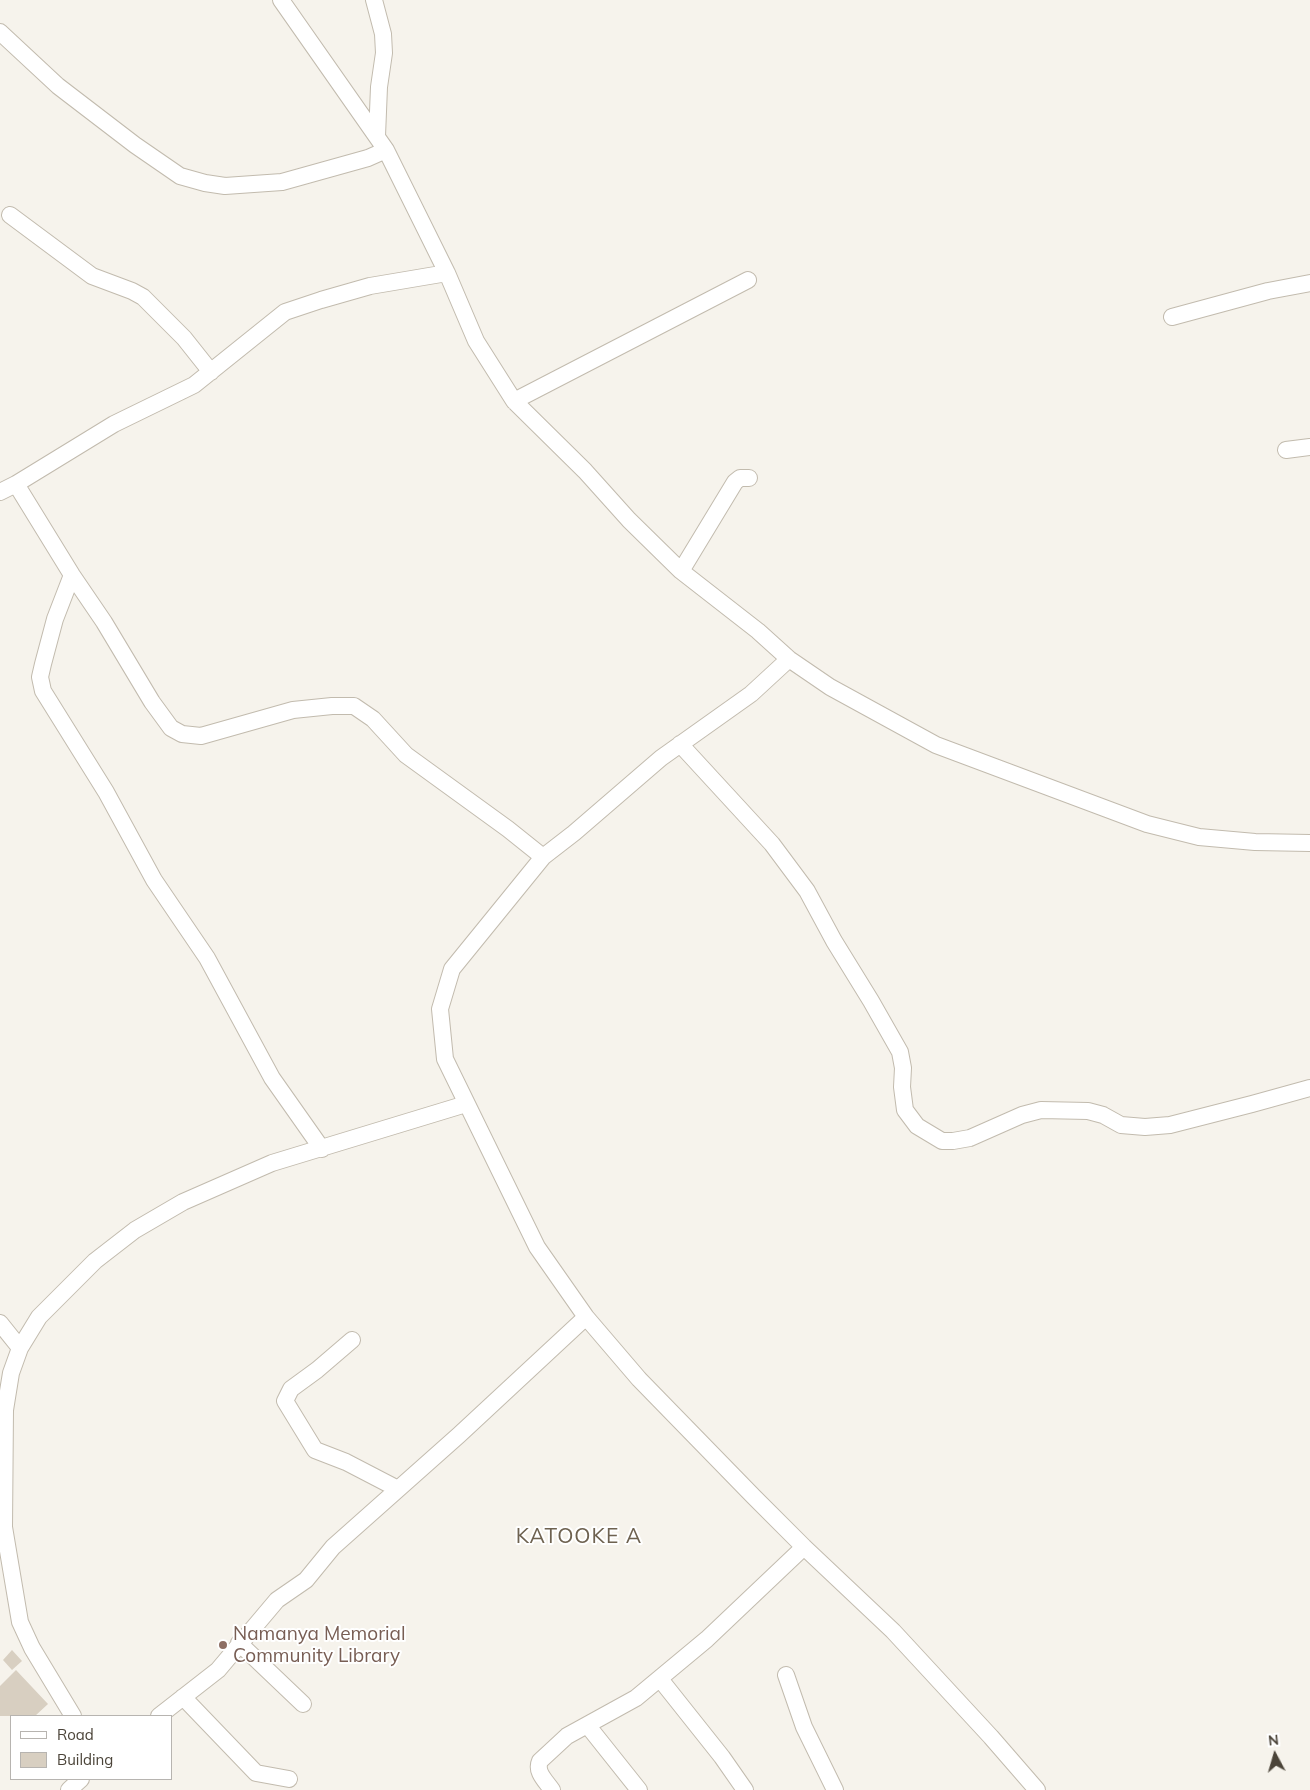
<!DOCTYPE html>
<style>
body{margin:0}
#map{position:relative;width:1310px;height:1790px;overflow:hidden;background:#f6f3ec;font-family:Mulish,sans-serif}
canvas{display:block}
.legend{position:absolute;left:10px;top:1715px;width:162px;height:65px;box-sizing:border-box;background:#fff;border:1px solid #b7b4b0;margin:0;padding:6px 9px;list-style:none;font-size:15px;color:#4b4439}
.legend li{display:flex;align-items:center;gap:10px;height:25px}
.legend b{width:25px;border:1px solid #b7b4b0}
.north{position:absolute;left:1250px;top:1730px;width:50px;height:50px;-webkit-text-stroke:4px #fff;paint-order:stroke;rotate:354deg;font-size:14px;font-weight:700;line-height:20px;text-align:center;color:#4b4439}
.north::after{content:'';display:block;margin:auto;width:18px;height:22px;background:#4b4439;clip-path:polygon(50% 0,100% 100%,50% 72%,0 100%)}
</style>
<div id="map">
<canvas width="1310" height="1790"></canvas>
<ul class="legend">
<li><b style="height:6px;background:#fff"></b>Road</li>
<li><b style="height:14px;background:#d8cfc1"></b>Building</li>
</ul>
<div class="north">N</div>
</div>
<script>
const ctx = document.querySelector('canvas').getContext('2d');
ctx.lineJoin = 'round';
function fillPath(path, color) { ctx.fillStyle = color; ctx.fill(path, 'evenodd'); }
function strokePath(path, color, width, dash) { ctx.strokeStyle = color; ctx.lineWidth = width; ctx.lineCap = dash ? 'butt' : 'round'; ctx.setLineDash(dash || []); ctx.stroke(path); }
function drawText(font, color, halo, rows, align = 'center') {
  ctx.font = font + ' Mulish,sans-serif'; ctx.lineWidth = 4; ctx.setLineDash([]); ctx.textBaseline = 'middle'; ctx.strokeStyle = halo; ctx.fillStyle = color; for (const [text, x, y, turn = 0] of rows) {
    ctx.save(); ctx.translate(x, y); ctx.rotate((+turn || 0) * Math.PI / 180); ctx.textAlign = isNaN(turn) ? turn : align; if (halo) ctx.strokeText(text, 0, 0); ctx.fillText(text, 0, 0); ctx.restore();
  }
}
fillPath(new Path2D(`
 M12,1650L22,1661L12,1670L3,1660Z
 M16,1670L48,1704L35,1716H0V1686Z`), '#d8cfc1');
const minor = new Path2D(`
 M281,0L386,150L447,273L476,341L514,401L585,471L629,520L681,571L758,631L789,659L830,687L936,745L1147,824L1199,837L1255,842L1310,843
 M374,0L383,34L384,53L379,87L377,136
 M0,32L58,86L135,145L180,176L205,183L225,186L282,182L368,158L386,150
 M10,215L92,276L132,291L143,297L184,338L211,372
 M1172,317L1268,291L1310,283
 M514,401L748,280
 M1286,450L1310,447
 M16,484L72,575L104,622L152,702L171,728L182,734L201,736L293,710L332,706H354L373,719L406,755L508,829L543,857
 M0,492L16,484L114,424L194,385L285,312L321,300L370,286L447,273
 M681,571L735,482L740,478H749
 M72,575L55,619L43,664L40,677L43,691L106,792L154,880L207,958L272,1078L322,1149
 M789,659L751,694L661,758L574,833L543,857L452,969L440,1009L445,1059L537,1247L586,1317L639,1379L754,1497L804,1547L893,1631L991,1737L1037,1790
 M680,744L772,844L807,891L834,941L871,1001L900,1052L903,1068L902,1087L905,1110L917,1126L942,1141H953L970,1138L1022,1115L1041,1110L1088,1111L1103,1115L1121,1125L1145,1127L1170,1125L1252,1104L1310,1088
 M0,1323L20,1348
 M352,1340L317,1370L291,1389L285,1401L315,1450L346,1462L398,1489
 M239,1643L303,1704
 M786,1675L804,1727L835,1790
 M660,1679L722,1757L745,1790
 M183,1697L256,1773L289,1779
 M73,1716L32,1648L20,1622L4,1527L5,1410L11,1373L20,1348L39,1317L95,1261L135,1230L183,1202L272,1163L466,1104
 M159,1716L218,1670L277,1600L306,1580L333,1547L459,1435L586,1317
 M588,1726L639,1790
 M69,1790L81,1779
 M552,1790C546,1781 535,1772 540,1761L567,1736L636,1698L707,1639L804,1547`);
strokePath(minor, '#c2bbae', 18);
strokePath(minor, '#fff', 16);
for (const [x, y, r, color] of [
 [223,1645,5,"#8d6e63"]
]) { const dot = new Path2D(); dot.arc(x, y, r, 0, 2 * Math.PI); ctx.fillStyle = color; ctx.fill(dot); strokePath(dot, '#fff', 2); }
drawText('19px', '#785e54', '#fff', [
 ["Namanya Memorial",233,1634],
 ["Community Library",233,1656]
], 'left');
ctx.letterSpacing = '1px';
drawText('21px', '#6e6250', '#fff', [
 ["KATOOKE A",579,1537]
]);
ctx.letterSpacing = '0px';
</script>
